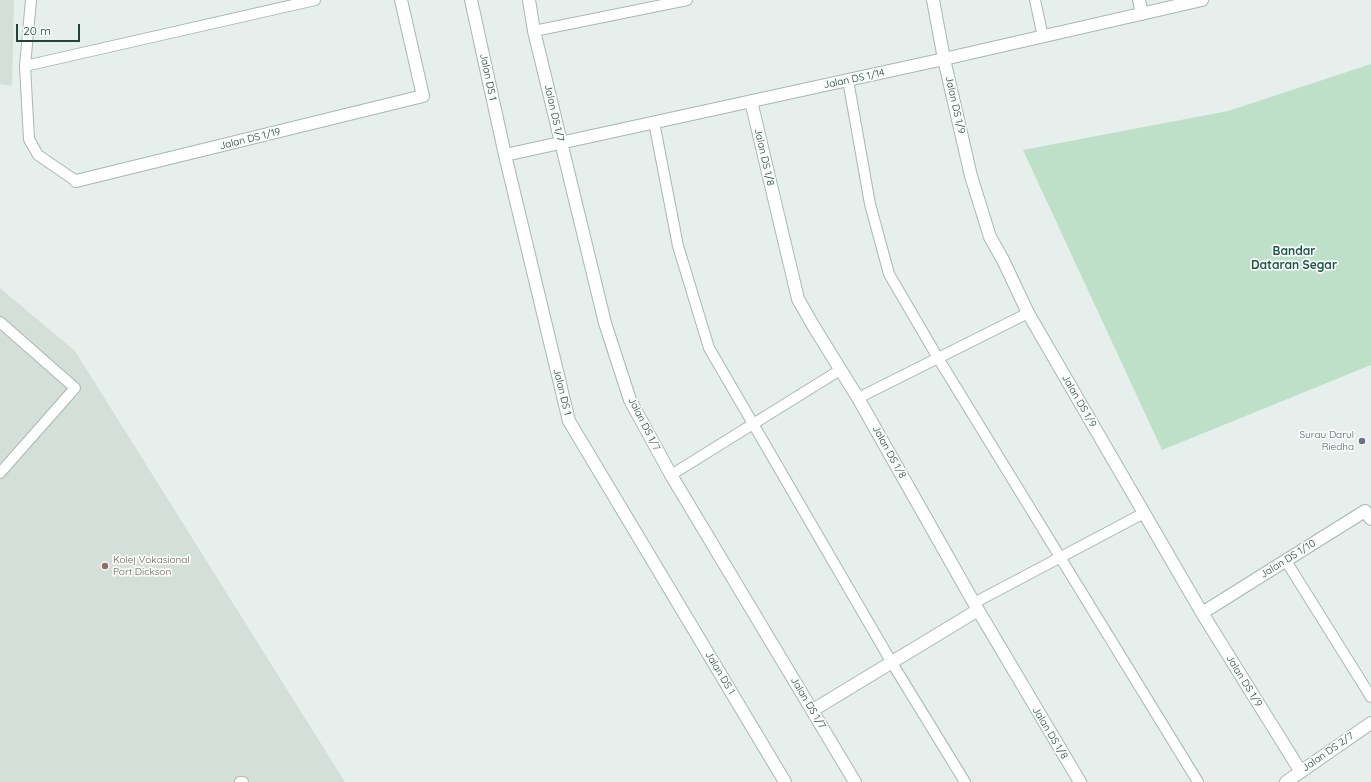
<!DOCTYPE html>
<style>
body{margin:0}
#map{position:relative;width:1371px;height:782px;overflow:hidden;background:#e6efeb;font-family:Quicksand,sans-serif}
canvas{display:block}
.scale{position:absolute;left:16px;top:24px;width:64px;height:18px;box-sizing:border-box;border:2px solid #24423a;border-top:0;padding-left:5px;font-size:12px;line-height:14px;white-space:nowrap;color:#24423a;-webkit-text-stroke:3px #f7fbf9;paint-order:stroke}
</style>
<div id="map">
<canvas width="1371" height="782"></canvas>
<div class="scale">20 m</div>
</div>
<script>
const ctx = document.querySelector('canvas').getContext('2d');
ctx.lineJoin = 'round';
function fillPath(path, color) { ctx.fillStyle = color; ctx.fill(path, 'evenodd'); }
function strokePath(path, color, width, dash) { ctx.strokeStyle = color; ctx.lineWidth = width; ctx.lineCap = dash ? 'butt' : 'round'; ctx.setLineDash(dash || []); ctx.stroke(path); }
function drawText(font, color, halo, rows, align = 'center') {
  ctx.font = font + ' Quicksand,sans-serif'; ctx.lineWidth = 3.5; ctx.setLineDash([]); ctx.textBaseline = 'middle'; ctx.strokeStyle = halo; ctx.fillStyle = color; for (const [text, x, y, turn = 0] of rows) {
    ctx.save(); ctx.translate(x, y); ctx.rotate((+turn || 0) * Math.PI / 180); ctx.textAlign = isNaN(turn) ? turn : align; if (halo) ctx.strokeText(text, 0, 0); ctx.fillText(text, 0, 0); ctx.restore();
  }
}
fillPath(new Path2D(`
 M0,0H14L12,86L0,84Z
 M0,288L75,351L345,782H0Z`), '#d4dfda');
fillPath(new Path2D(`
 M1371,64V365L1162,450L1023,150L1228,111Z`), '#bfe0c8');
const service = new Path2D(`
 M31,0L25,66L29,139L38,155L76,181
 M1035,0L1043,37
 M534,31L687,0
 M25,66L315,0
 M848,80L870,204L889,274L938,358L1198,782
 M654,122L678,246L709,348L892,663L965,782
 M0,322L75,388L0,473
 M858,398L1028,313
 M671,475L840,370
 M1286,561L1371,697
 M974,603L1144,513
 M240,782H243`);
const minor = new Path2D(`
 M471,0L505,155L569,421L785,782
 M529,0L534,31L605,323L630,400L671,475L855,782
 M933,0L944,59L971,176L990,237L1003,260L1028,313L1202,613L1301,772
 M1139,0L1142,14
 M751,101L798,299L814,327L858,398L978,610L1080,782
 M505,155L944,59L1202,0
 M76,181L423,96L401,0
 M1202,613L1365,511L1371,519
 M813,710L978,610
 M1286,782L1371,723`);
strokePath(service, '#a8b8b2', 12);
strokePath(minor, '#a8b8b2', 14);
strokePath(service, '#fff', 10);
strokePath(minor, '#fff', 12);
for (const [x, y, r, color] of [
 [1362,441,4,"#6b7280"],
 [105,566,4,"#8d6e63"]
]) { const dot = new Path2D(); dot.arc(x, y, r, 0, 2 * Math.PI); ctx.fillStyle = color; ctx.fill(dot); strokePath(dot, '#f7fbf9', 1.5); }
drawText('10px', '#24423a', '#f7fbf9', [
 ["Jalan DS 1",488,77,78],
 ["Jalan DS 1/14",854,79,-12],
 ["Jalan DS 1/9",955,105,77],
 ["Jalan DS 1/7",554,113,77],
 ["Jalan DS 1/19",250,139,-14],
 ["Jalan DS 1/8",764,157,77],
 ["Jalan DS 1",562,392,76],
 ["Jalan DS 1/9",1079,401,60],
 ["Jalan DS 1/7",644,424,63],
 ["Jalan DS 1/8",889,452,61],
 ["Jalan DS 1/10",1288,559,-32],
 ["Jalan DS 1",720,673,59],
 ["Jalan DS 1/9",1244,681,58],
 ["Jalan DS 1/7",808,703,59],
 ["Jalan DS 1/8",1050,733,59],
 ["Jalan DS 2/7",1328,752,-35]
]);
drawText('10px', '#5b616d', '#f7fbf9', [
 ["Surau Darul",1354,435],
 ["Riedha",1354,447]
], 'right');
drawText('10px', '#785e54', '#f7fbf9', [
 ["Kolej Vokasional",113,560],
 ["Port Dickson",113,572]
], 'left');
drawText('bold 12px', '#1f5548', '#f7fbf9', [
 ["Bandar",1294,251],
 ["Dataran Segar",1294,265]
]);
</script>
